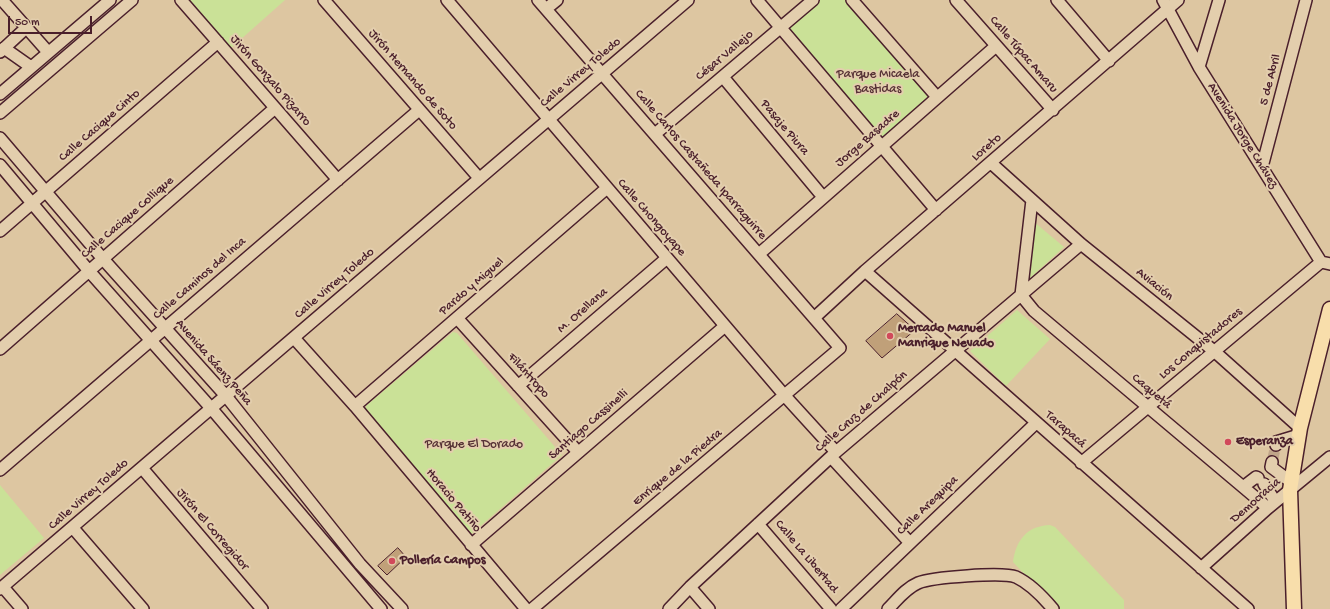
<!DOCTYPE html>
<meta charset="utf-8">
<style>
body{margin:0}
#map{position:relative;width:1330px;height:609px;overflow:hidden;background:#ddc6a1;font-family:"Gochi Hand",sans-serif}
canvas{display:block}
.scale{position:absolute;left:8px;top:16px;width:84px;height:18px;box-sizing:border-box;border:2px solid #4a1f2b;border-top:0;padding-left:5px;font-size:12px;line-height:14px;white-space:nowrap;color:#4a1f2b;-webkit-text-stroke:3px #e3cead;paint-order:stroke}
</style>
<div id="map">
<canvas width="1330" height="609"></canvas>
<div class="scale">50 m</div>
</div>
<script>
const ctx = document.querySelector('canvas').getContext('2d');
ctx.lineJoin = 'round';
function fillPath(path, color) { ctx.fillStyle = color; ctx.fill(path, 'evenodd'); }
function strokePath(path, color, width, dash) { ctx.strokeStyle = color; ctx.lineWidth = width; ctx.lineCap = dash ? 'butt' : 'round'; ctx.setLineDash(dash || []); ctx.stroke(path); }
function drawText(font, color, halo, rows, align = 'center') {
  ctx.font = font + ' "Gochi Hand",sans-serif'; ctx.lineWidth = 4; ctx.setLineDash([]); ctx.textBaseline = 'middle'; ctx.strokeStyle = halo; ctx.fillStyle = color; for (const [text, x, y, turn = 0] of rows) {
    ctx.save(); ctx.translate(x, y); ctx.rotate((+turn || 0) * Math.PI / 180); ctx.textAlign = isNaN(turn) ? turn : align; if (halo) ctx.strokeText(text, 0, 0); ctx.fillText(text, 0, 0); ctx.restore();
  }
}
fillPath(new Path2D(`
 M189,0H285L231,48Z
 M820,0H850L933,95L883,139L788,27Z
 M1033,221L1064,247L1030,278L1028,277Z
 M1017,310L1050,339L1006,386L970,351Z
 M453,332L457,333L562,455L470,535L365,411L366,406Z
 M0,485L44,538L0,575Z
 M1050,525L1055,527L1124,600V609H1057L1013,562C1016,540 1027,526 1050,525Z`), '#cae197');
const building = new Path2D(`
 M897,314L915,330L882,358L866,341Z
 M398,548L406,557L387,575L378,566Z`);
fillPath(building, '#c0a079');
strokePath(building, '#4a1f2b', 1);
strokePath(new Path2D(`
 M1272,462L1276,445`), '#c0a589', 11, [11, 5.5]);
const minor = new Path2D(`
 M2,0L48,52
 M181,0L338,180
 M324,0L479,178
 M447,0L785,396L836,452
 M757,0L936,210
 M852,0L937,97
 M956,0L1053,110
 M1057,0L1109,61
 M1163,0L1199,67L1321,262L1330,264
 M546,9L557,0
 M4,48L31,67
 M0,52L26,28
 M1199,67L1219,0
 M723,77L823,197
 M0,94L110,0
 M0,113L132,0
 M655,134L813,0
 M0,138L103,259L226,396L360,564L402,609
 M991,163L1081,244L1214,351L1300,428
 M0,165L89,271L211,408L381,609
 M1262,167L1306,0
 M1032,200L1021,295L1034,311L1268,508
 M0,231L218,42
 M759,254L996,46
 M865,271L1248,609
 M457,318L578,452
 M814,318L865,271L1178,0
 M294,338L355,406L526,609
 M0,349L275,108
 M518,386L667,258
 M355,406L607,188
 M1276,445V442L1299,435
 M831,457L910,543
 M1272,462L1271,467L1291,482
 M1081,463L1321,262
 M142,468L262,609
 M0,470L419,110
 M1264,484L1275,501
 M1243,487L1256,477L1258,478
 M758,524L831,609
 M73,528L143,609
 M471,545L725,326
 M1201,568L1268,508L1330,457
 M3,587L22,609
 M690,587L709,609
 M0,589L688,0
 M532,609L840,348L538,0
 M669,609L690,587L836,452L1081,244
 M841,609L1036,423
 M888,609C897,600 906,588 918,583C932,577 1003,572 1016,577C1031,584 1043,597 1053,609`);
const major = new Path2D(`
 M1294,609L1290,490L1300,428L1330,309`);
strokePath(minor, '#4a1f2b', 14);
strokePath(major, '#4a1f2b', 17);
strokePath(minor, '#e3cead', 11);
strokePath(major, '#f8deab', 14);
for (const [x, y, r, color] of [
 [890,336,4,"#d1495b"],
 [1228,442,4,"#d1495b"],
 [392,561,4,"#d1495b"]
]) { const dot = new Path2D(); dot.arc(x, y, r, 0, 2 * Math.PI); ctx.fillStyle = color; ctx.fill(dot); strokePath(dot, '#e3cead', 1.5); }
drawText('13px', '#4a1f2b', '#e3cead', [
 ["Calle Túpac Amaru",1023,55,49],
 ["César Vallejo",725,56,-40],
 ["Calle Virrey Toledo",581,73,-40],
 ["Jirón Hernando de Soto",412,80,49],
 ["5 de Abril",1271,80,-75],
 ["Jirón Gonzalo Pizarro",270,81,49],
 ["Calle Cacique Cinto",100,126,-41],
 ["Pasaje Piura",784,128,50],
 ["Avenida Jorge Chávez",1242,136,58],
 ["Jorge Basadre",868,139,-41],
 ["Loreto",987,148,-41],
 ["Calle Carlos Castañeda Iparraguirre",700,165,49],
 ["Calle Cacique Collique",128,218,-41],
 ["Calle Chongoyape",651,218,49],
 ["Calle Caminos del Inca",200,279,-41],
 ["Calle Virrey Toledo",335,284,-41],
 ["Aviación",1154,285,39],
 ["Pardo y Miguel",472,287,-41],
 ["M. Orellana",583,311,-41],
 ["Los Conquistadores",1201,344,-40],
 ["Avenida Sáenz Peña",213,363,49],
 ["Filántropo",528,376,48],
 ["Caquetá",1151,392,40],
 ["Calle Cruz de Chalpón",862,412,-41],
 ["Santiago Cassinelli",589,425,-41],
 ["Tarapacá",1065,430,41],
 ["Enrique de la Piedra",678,468,-40],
 ["Calle Virrey Toledo",89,495,-41],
 ["Horacio Patiño",453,501,50],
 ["Democracia",1256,501,-41],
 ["Calle Arequipa",928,506,-44],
 ["Jirón El Corregidor",212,530,49],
 ["Calle La Libertad",806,557,50]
]);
drawText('13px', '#573236', '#e3cead', [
 ["Parque Micaela",878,75],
 ["Bastidas",878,90],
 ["Parque El Dorado",474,445]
]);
drawText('bold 13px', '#4a1f2b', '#e3cead', [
 ["Mercado Manuel",898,329],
 ["Manrique Nevado",898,344],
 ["Esperanza",1236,442],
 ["Pollería Campos",400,561]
], 'left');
</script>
